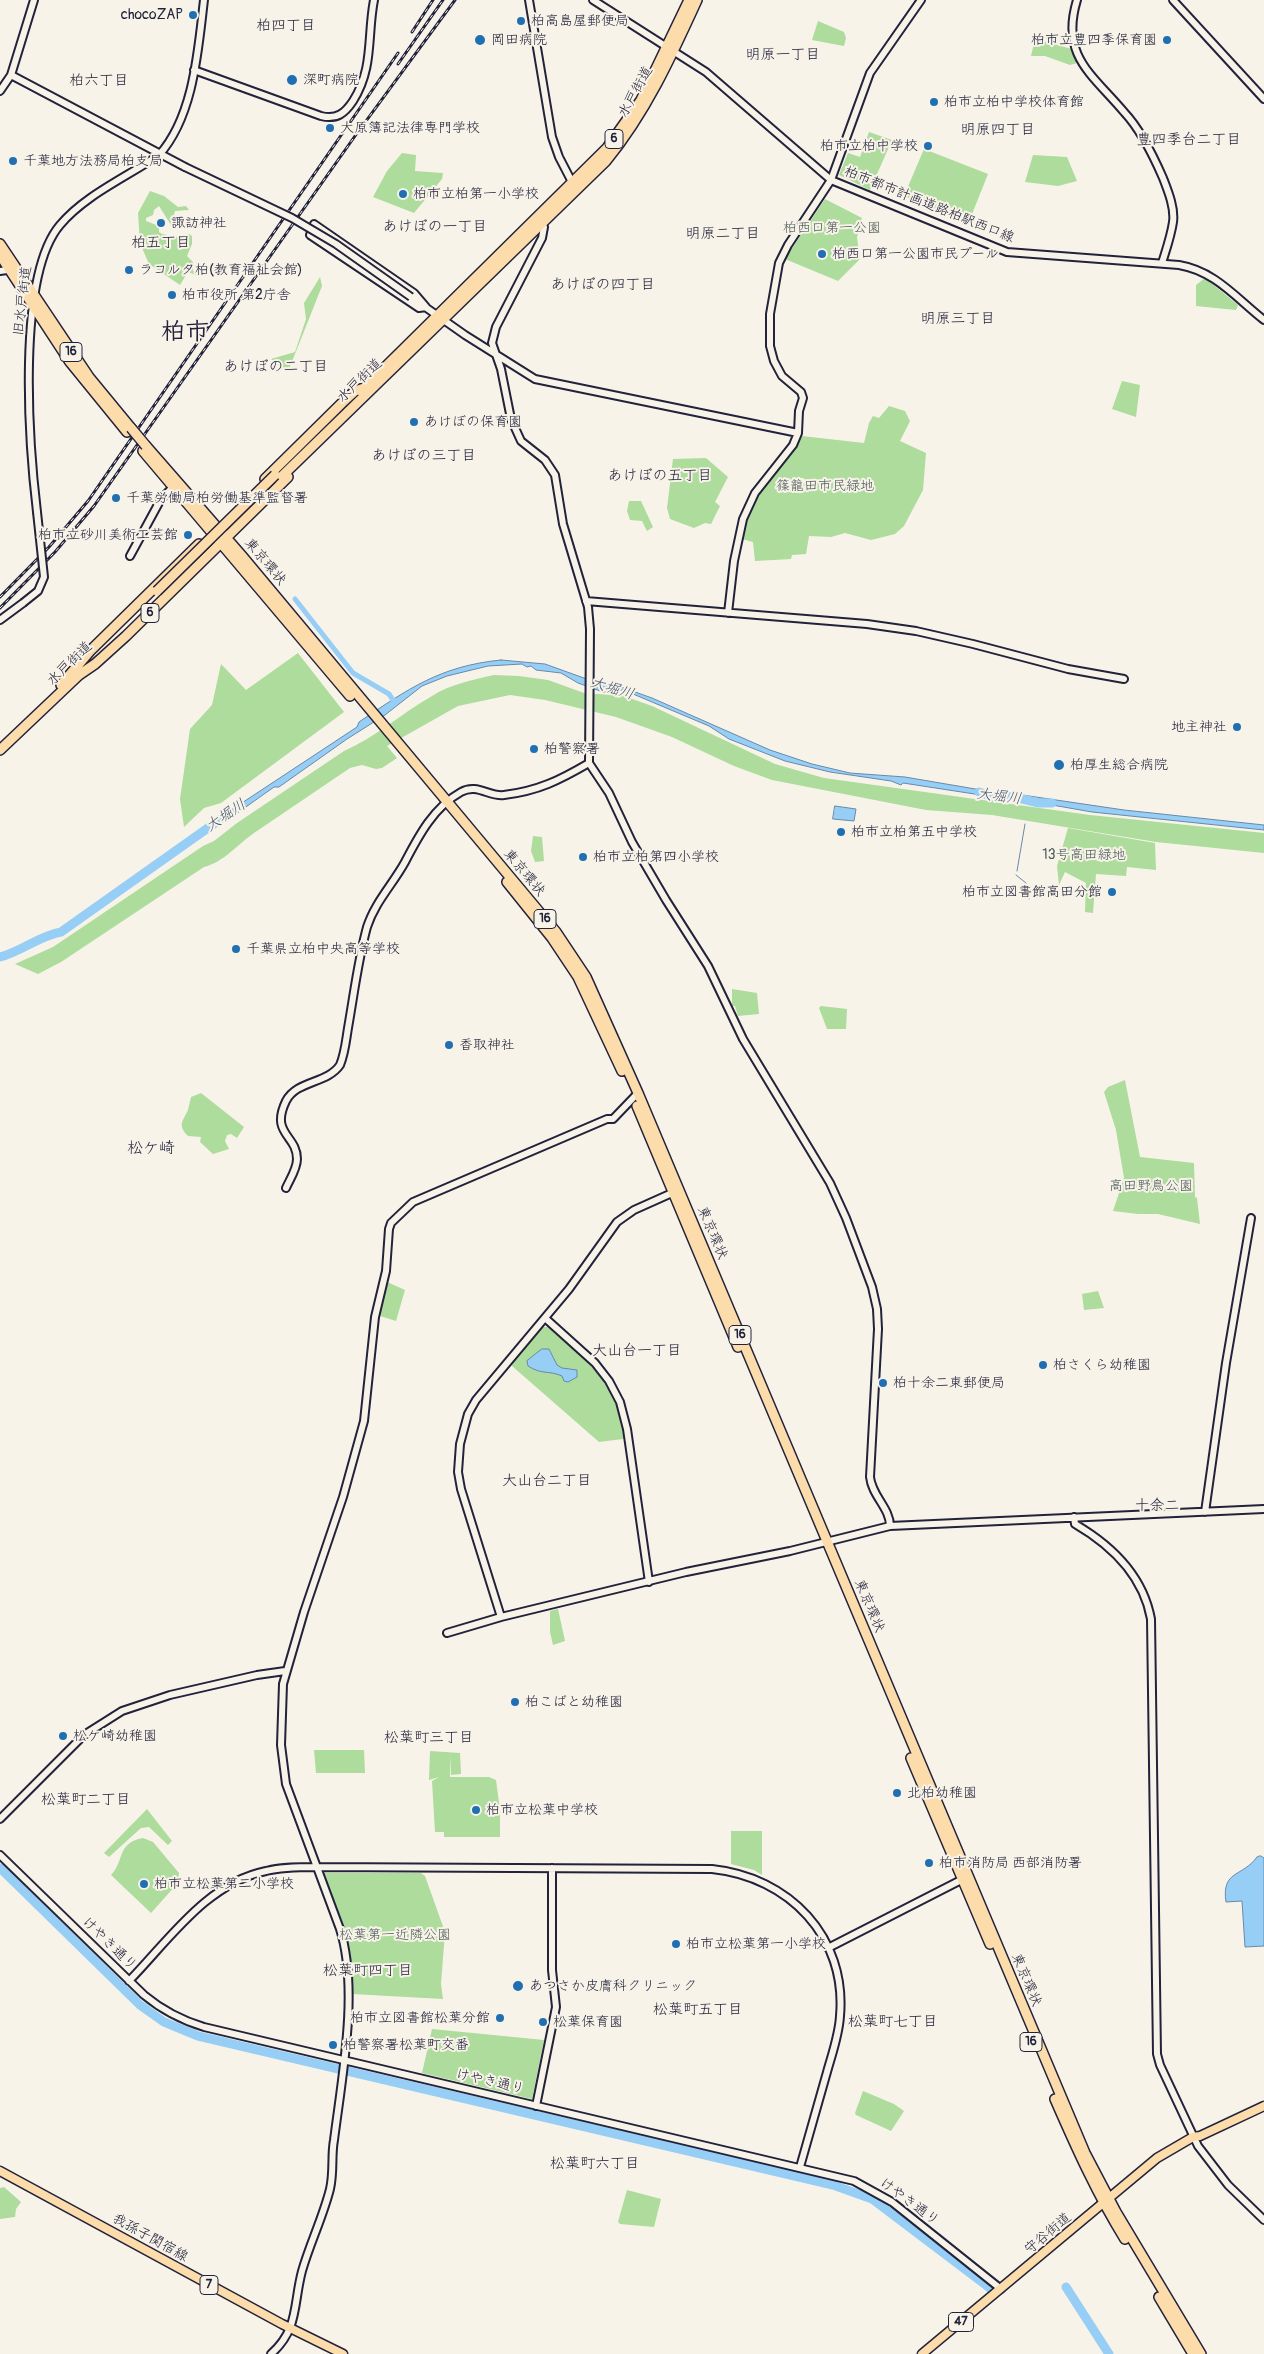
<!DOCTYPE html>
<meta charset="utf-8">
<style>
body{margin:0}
canvas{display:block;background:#f7f3e8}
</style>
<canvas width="1264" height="2354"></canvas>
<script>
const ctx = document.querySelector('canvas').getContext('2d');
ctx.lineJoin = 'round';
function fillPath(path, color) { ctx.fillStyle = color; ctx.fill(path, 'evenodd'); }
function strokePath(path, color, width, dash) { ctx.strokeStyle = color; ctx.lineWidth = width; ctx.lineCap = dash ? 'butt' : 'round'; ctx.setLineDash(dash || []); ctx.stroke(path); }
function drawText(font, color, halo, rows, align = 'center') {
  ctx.font = font + ' Pangolin,"Klee One",sans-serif'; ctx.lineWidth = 4; ctx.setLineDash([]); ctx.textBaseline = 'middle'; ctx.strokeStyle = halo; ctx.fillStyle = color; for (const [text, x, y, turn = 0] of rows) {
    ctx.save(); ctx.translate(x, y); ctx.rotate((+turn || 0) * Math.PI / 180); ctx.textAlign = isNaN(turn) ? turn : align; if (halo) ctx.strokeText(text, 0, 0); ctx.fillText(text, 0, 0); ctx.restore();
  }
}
fillPath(new Path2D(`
 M818,21L844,32L846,38L844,46L812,40Z
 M1035,39L1072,49L1077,63L1070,65L1045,56H1031Z
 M869,132L892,140L870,190L839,175L848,153L860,157Z
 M924,149L988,174L970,219L964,221L904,196Z
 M402,153L416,155L415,171L443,173L442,179L414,213L373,197L387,171Z
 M1033,155L1067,157L1077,181L1058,186L1025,182Z
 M150,191L164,196L178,207L186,206L189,210L175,211L171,225L159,206L154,210L153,215L146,218V221L159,226V232L162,234L184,238L189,234L192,236V244L187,256L193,262V271L200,274L196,275L188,272L180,285L149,264L140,243L138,213Z
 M825,199L862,218L857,237L860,259L838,281L785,259Z
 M320,277L322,286L291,364L287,372L271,359L295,352L306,319L304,303Z
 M1205,278L1238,305L1236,310L1196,306V285Z
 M1122,381L1140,385L1136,417L1112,409Z
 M889,406L905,411L910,421L900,441L926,453L923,490L904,526L895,534L871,540L845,533L831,537L809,536L806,554L792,555L791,559L755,561L753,542L742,539C747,522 751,498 765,482C769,477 775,474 779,469C788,459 793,446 802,436L864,443L869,423L873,416L879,418Z
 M706,458L728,477L715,502L720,506L711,524L705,523L694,528L670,519L667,508L673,459Z
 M629,501H641L653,527L647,531L642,521L630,520L627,511Z
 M298,653L344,712L221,803L204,808L184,827L180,799L190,729L212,705L221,664L246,690Z
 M494,675L519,676L548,680L584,693L624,696L652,706L775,764L824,778L1090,815L1264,833V853L1156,842L992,815L926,810L772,780L734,766L672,737L616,717L545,700L510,695L458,706L387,746L397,758L382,768L376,769L362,765L350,768C318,790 286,811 254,833C238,844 224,862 204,867L61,962L38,974L15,964L53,947L203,846L214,841L237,823L344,751C376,737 402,713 432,696C451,684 472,680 494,675Z
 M1068,828L1155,843L1156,870L1127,867L1126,876L1096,874L1093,913L1085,912L1086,883L1065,872L1059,885L1057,866Z
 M533,836L542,837L544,861L535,862L531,851Z
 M732,989L757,993L759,1014L738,1016L735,1006H732Z
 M821,1006L847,1009L846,1029H827L819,1008Z
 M1125,1080L1140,1157L1194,1163L1195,1197L1197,1198L1200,1224L1158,1214H1138L1113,1211L1124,1178L1116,1130L1104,1092L1108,1087Z
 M201,1093L244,1127L237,1138L231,1134L227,1135L225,1141L229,1149L213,1154L200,1142L201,1137L188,1136C177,1125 183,1121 188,1110C189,1106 190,1101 191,1097Z
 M387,1282L405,1290L396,1321L377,1315Z
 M1098,1291L1104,1308L1084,1310L1082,1294Z
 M542,1327H549C587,1360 617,1384 625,1437L623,1439L599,1442L512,1366V1363Z
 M558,1609L565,1641L553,1645L550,1632V1611Z
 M314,1750H364L365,1773H316Z
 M430,1751L460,1753L461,1774L451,1775L450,1755V1777H489L496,1780L500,1810V1837H444V1832H435L432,1781L439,1777L429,1780Z
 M147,1809L172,1841L168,1845L149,1827L141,1828L109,1857L104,1853Z
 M731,1831H762V1875L754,1870L731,1864Z
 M143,1838L153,1842L179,1873L177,1884L151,1913L111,1875C125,1861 116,1843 143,1838Z
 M325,1873H421L425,1876L445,1932L441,1984L443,1999L352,1994L349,1947L323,1875Z
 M432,2029L544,2040L532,2099L422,2073Z
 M863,2091L894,2104L904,2111L891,2131L856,2115L855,2113Z
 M4,2187L21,2202L16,2209L15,2217L0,2219V2188Z
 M627,2190L661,2199L654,2227L620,2224L618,2222Z`), '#addc9c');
const water = new Path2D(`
 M501,660L545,664L595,682L624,688L652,698L770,750L812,764L850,773L905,777L993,792L994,797L903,783L901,785L891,781L830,772L785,761L729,739L709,726L633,694L623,690L603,692L578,683L561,673L536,670L531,666L527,667L522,664L488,666L447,676L422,686L385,715L347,739L279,787H274L236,814L215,825L213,822L357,727L359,722C408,689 440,666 501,660Z
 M1002,792L1124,810L1264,825V830L1092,812L1001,796Z
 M835,806L856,809L854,821L833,819Z
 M542,1349H549L557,1365L562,1368L577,1370V1377L568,1382L564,1381L562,1376C548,1370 542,1375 528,1366L527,1361Z
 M1261,1856L1264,1858V1946L1245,1947L1242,1901L1226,1902C1221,1870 1243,1877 1257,1857Z`);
fillPath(water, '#97cef6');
strokePath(water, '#6889ab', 1);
strokePath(new Path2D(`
 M1017,871L1025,824
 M1016,875L1026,883L1029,899`), '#6889ab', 1);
strokePath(new Path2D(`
 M295,599L353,673L389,694L395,703`), '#97cef6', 5);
strokePath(new Path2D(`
 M979,792L993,797H1014L1039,803H1052
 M0,957C22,951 39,936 61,932L222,818
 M0,1868L140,2005L164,2022L198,2036L833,2185L872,2199L991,2289
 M1066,2287L1109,2354`), '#97cef6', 9);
const tertiary = new Path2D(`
 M529,0L552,137L559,157L573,184
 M593,0L706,72L831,180L1007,252L1179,265C1215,271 1236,298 1264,320
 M1077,0C1060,56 1092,74 1124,112C1141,130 1153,155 1163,178C1168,191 1175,208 1173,222C1171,236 1166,250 1162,263
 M1173,0L1264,99
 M194,70L321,116C337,120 345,113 353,101C374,68 367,36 374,0
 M11,75L185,167
 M0,91L11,75L34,0
 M540,222L544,227L542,238L496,327L492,343L501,369L511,419L521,441L545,460L555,475L563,524L588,607L590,629L589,763L609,793L632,842L666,900L708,966L743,1039L830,1183L846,1218L872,1287L877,1309L878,1329L870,1477C872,1496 890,1508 890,1526
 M314,224L414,293L426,307L419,308L310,235Z
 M0,271L14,269
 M411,297L465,335L535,379L798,433
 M37,512C29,445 16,277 60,225C85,195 127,177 159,155C194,116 198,50 204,0
 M130,556L161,499L176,484
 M586,601L867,624L916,631L973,644L1068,669L1124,679
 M728,613L734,561L743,519L755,493L793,445L798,433L799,411L803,398L801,392L782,376L774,361L770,346V314L779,263L788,245L831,180L870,73L921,0
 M0,620L23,603
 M286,1188C290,1179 297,1169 297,1159C297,1135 270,1134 286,1101C297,1080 327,1084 340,1065C345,1053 346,1040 348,1028C354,994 358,960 367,927C375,902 393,884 405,862C419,835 434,807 461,792C477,783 489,797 504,795C538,791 560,780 589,763
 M545,1318L595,1363L609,1381L620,1402L627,1429L649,1582
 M1205,1512L1226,1363L1251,1218
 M1074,1517L1075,1524C1111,1545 1143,1575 1151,1619L1157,2054L1160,2065L1198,2146L1228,2185L1264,2220
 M501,1617L461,1489L458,1472L460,1444L468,1414L476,1400L569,1289L617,1222L634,1210L672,1193L675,1189
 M447,1633L501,1617L686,1572L790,1551L890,1526L1264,1509
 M0,1819L84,1735L122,1711L170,1695L257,1675L285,1671
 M0,1855L144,1995C162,2010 181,2020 204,2027L854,2181L892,2202L1001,2289
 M828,1948L965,1878
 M129,1981C169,1940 207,1883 266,1871C282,1867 299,1867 316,1867L712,1869C789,1877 847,1937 840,2016C839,2035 832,2054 827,2072C818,2104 809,2135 800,2167
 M536,2106L556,2007L552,1970V1868
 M271,2354C299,2329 293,2305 302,2271C310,2243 323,2217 330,2189C334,2172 331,2156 334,2140C342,2077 359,1989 340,1929L286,1784L281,1745L283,1684L304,1612L343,1497L364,1421L375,1317L386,1271L389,1229L391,1223L413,1202L607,1119H613L638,1093`);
const primary = new Path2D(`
 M0,2171L282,2324L343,2354
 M922,2354L1157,2158L1193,2137L1200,2136L1264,2106`);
const trunk = new Path2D(`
 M0,244L89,377L131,428
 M0,255L70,362L127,432
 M361,391L607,148L641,100L689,0
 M146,446L242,556L556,932L586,977L638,1093L1085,2153L1116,2212L1201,2354
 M143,451L350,696
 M265,479L342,403L355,391L364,388
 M279,479L606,161C646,112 671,57 697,0
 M76,677L95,664L126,636L288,477
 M61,685L90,651L199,544
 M0,750L79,675
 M507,882L552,938L578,977L622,1071
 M637,1106L738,1347
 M911,1758L990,1944
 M1055,2099C1076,2147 1097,2194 1125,2239
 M1159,2297L1193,2354`);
strokePath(tertiary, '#22223b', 10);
strokePath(primary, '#22223b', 11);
strokePath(trunk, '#22223b', 12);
strokePath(tertiary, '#f7f3e8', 6);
strokePath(primary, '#fddcac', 8);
strokePath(trunk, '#fddcac', 9);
const rail = new Path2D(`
 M412,32L433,0
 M398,64L443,0
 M0,597L49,547L88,501L398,53
 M0,608L55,552L94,506L355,136L455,0`);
strokePath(rail, '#22223b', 3);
strokePath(rail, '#f7f3e8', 1, [4]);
const tertiaryBridge = new Path2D(`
 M185,167L292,218L336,244L411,297
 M23,603L38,591L44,577L37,512`);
const trunkBridge = new Path2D(`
 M131,428L146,446
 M157,591L275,475`);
strokePath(tertiaryBridge, '#22223b', 10, []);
strokePath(trunkBridge, '#22223b', 12, []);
strokePath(tertiaryBridge, '#f7f3e8', 6);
strokePath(trunkBridge, '#fddcac', 9);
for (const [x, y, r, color] of [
 [193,15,5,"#1f6fb2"],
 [521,21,5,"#1f6fb2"],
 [480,40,6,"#1f6fb2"],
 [1167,40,5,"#1f6fb2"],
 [292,80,6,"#1f6fb2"],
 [934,102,5,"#1f6fb2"],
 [330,128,5,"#1f6fb2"],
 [928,146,5,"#1f6fb2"],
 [13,161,5,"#1f6fb2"],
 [403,194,5,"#1f6fb2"],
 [161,223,5,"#1f6fb2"],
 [822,254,5,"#1f6fb2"],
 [129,270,5,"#1f6fb2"],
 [172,295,5,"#1f6fb2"],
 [414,422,5,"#1f6fb2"],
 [116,498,5,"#1f6fb2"],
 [188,535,5,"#1f6fb2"],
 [1237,727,5,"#1f6fb2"],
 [534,749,5,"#1f6fb2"],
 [1059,765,6,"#1f6fb2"],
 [841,832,5,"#1f6fb2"],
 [583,857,5,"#1f6fb2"],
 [1112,892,5,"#1f6fb2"],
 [236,949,5,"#1f6fb2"],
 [449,1045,5,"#1f6fb2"],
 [1043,1365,5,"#1f6fb2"],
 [883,1383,5,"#1f6fb2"],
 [515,1702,5,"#1f6fb2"],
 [63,1736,5,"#1f6fb2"],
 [897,1793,5,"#1f6fb2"],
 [476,1810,5,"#1f6fb2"],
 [929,1863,5,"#1f6fb2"],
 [144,1884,5,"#1f6fb2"],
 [676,1944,5,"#1f6fb2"],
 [518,1986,6,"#1f6fb2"],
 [500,2018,5,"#1f6fb2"],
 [543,2022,5,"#1f6fb2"],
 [333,2045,5,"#1f6fb2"]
]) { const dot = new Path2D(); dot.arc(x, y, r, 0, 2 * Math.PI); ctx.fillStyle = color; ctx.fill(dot); strokePath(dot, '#f7f3e8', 2); }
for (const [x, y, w] of [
 [614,139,18],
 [71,352,22],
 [150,613,18],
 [545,919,22],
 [740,1335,22],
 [1031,2042,22],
 [209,2285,18],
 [961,2322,25]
]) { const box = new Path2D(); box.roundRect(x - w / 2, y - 9.5, w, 19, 4); ctx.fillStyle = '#f7f3e8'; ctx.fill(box); strokePath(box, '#22223b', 1); }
drawText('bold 12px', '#22223b', null, [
 ["6",614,139],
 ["16",71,352],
 ["6",150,613],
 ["16",545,919],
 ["16",740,1335],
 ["16",1031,2042],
 ["7",209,2285],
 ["47",961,2322]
]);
drawText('14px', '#22223b', '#f7f3e8', [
 ["chocoZAP",183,15,"right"],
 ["柏高島屋郵便局",531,21],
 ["岡田病院",491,40],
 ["柏市立豊四季保育園",1157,40,"right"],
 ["深町病院",303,80],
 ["柏市立柏中学校体育館",944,102],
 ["大原簿記法律専門学校",340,128],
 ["柏市立柏中学校",918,146,"right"],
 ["千葉地方法務局柏支局",23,161],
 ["柏市立柏第一小学校",413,194],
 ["諏訪神社",171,223],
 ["柏西口第一公園市民プール",832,254],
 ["ラコルタ柏(教育福祉会館)",139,270],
 ["柏市役所 第2庁舎",182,295],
 ["あけぼの保育園",424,422],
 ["千葉労働局柏労働基準監督署",126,498],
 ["柏市立砂川美術工芸館",178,535,"right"],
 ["地主神社",1227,727,"right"],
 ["柏警察署",544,749],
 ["柏厚生総合病院",1070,765],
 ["柏市立柏第五中学校",851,832],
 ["柏市立柏第四小学校",593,857],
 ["柏市立図書館高田分館",1102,892,"right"],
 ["千葉県立柏中央高等学校",246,949],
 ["香取神社",459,1045],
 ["柏さくら幼稚園",1053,1365],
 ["柏十余二東郵便局",893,1383],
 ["柏こばと幼稚園",525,1702],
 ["松ケ崎幼稚園",73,1736],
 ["北柏幼稚園",907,1793],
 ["柏市立松葉中学校",486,1810],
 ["柏市消防局 西部消防署",939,1863],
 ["柏市立松葉第二小学校",154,1884],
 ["柏市立松葉第一小学校",686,1944],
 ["あつさか皮膚科クリニック",529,1986],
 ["柏市立図書館松葉分館",490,2018,"right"],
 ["松葉保育園",553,2022],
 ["柏警察署松葉町交番",343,2045]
], 'left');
drawText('14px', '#22223b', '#f7f3e8', [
 ["水戸街道",636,92,-61],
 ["柏市都市計画道路柏駅西口線",929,205,22],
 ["旧水戸街道",23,301,-83],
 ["水戸街道",360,381,-44],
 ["東京環状",265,562,50],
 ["水戸街道",70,664,-44],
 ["東京環状",524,873,50],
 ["東京環状",712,1233,67],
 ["東京環状",869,1606,67],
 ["けやき通り",109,1944,44],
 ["東京環状",1026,1980,67],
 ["けやき通り",490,2082,13],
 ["けやき通り",909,2202,36],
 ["守谷街道",1048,2234,-40],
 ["我孫子関宿線",150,2238,29]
]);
drawText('14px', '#4c5a58', '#f7f3e8', [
 ["柏西口第一公園",832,228],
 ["篠籠田市民緑地",825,486],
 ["13号高田緑地",1084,855],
 ["高田野鳥公園",1151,1186],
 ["松葉第一近隣公園",395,1935]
]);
drawText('15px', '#22223b', '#f7f3e8', [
 ["柏四丁目",286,26],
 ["明原一丁目",783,55],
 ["柏六丁目",99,81],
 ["明原四丁目",998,130],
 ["豊四季台二丁目",1189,140],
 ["あけぼの一丁目",435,227],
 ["明原二丁目",723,234],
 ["柏五丁目",161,243],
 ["あけぼの四丁目",603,285],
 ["明原三丁目",958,319],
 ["あけぼの二丁目",276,367],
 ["あけぼの三丁目",424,456],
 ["あけぼの五丁目",660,476],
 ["大山台一丁目",637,1351],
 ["大山台二丁目",547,1481],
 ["十余二",1157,1506],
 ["松葉町三丁目",429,1738],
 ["松葉町二丁目",86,1800],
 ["松葉町四丁目",368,1971],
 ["松葉町五丁目",698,2010],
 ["松葉町七丁目",893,2022],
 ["松葉町六丁目",595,2164]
]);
drawText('italic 15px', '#455673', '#f7f3e8', [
 ["大堀川",612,689,17],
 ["大堀川",999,797,7],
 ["大堀川",226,816,-34]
]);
drawText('16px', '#22223b', '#f7f3e8', [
 ["松ケ崎",151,1149]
]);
drawText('bold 24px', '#22223b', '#f7f3e8', [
 ["柏市",185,333]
]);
</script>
